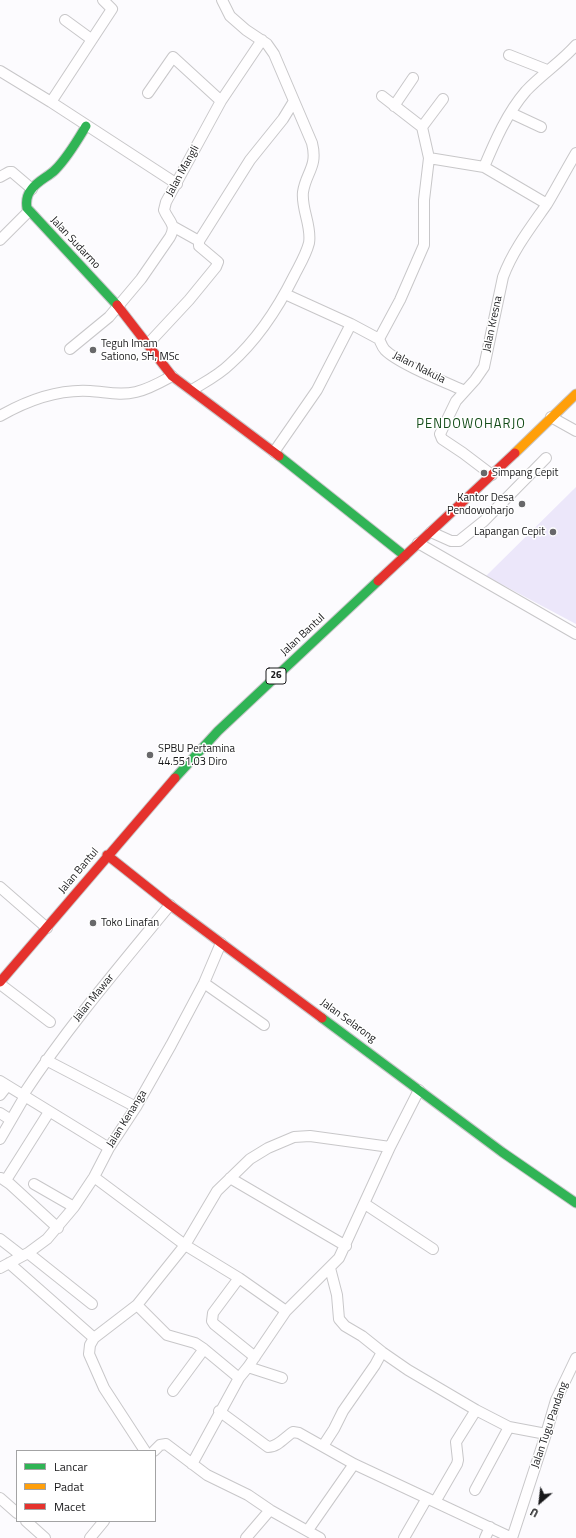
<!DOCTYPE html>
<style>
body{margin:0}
#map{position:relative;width:576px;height:1538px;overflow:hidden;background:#fcfbfe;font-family:"Titillium Web",sans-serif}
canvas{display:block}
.legend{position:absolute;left:16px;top:1450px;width:140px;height:72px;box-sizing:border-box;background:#fff;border:1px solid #a3a3a4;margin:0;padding:5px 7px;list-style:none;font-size:12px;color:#19191b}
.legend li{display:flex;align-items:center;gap:8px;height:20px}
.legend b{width:20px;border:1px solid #a3a3a4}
.north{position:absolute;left:520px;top:1482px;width:40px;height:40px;-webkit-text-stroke:3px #fff;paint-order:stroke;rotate:208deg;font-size:11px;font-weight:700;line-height:16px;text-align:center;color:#19191b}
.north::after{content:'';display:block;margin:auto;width:14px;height:18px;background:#19191b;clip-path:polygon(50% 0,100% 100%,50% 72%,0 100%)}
</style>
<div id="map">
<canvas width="576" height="1538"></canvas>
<ul class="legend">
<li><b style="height:5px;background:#30b455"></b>Lancar</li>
<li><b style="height:5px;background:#ff9f0a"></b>Padat</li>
<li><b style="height:5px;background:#e5322d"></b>Macet</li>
</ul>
<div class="north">U</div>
</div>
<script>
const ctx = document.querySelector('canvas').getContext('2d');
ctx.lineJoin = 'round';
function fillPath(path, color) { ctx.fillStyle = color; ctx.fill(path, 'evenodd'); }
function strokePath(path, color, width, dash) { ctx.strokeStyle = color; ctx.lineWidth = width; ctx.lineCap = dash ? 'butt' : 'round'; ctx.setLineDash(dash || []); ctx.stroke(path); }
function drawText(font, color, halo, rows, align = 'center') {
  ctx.font = font + ' "Titillium Web",sans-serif'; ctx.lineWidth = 3; ctx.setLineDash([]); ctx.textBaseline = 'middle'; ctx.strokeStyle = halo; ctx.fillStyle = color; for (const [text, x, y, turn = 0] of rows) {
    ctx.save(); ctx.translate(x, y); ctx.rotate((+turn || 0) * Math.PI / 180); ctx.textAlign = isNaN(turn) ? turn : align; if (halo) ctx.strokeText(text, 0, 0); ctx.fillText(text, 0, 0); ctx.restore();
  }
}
fillPath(new Path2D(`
 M576,487V624L486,576Z`), '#ece7fa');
const street = new Path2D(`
 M65,20L91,39
 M509,55L547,70
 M0,71L51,102L177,184
 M148,93L173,57L221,101
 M51,102L112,9L103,0
 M394,106L413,78
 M511,113L541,127
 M422,127L443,99
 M429,158L484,167L547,204
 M484,167C495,141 507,113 526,91C542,74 561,62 576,45
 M0,177L9,172H12L32,189
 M174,227L199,241
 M0,240L29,211
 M285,294L351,324L379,339
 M379,339L400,300L424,245V200L429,158L422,127L382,96
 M379,339C381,343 382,347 385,350C399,364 445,382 465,391
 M148,344L189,300L216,267L218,262L199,246V241L250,160L283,119L294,101
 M70,349L109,317L141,279L170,237C177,224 169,222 164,210L166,202L221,101L262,40
 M192,390C205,382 219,375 230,364C257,340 278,308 294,276C299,266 306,255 309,243C312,226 301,209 303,192C306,172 318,167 312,143L274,54L267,44L246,30L230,16L222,0
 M0,416C28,400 57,389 90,391C106,392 120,396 136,392C149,389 161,382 172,376
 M551,417L576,431
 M274,452L317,390L351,324
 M492,475L463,453L442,439L440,434L456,401L475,380L484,367L503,277C513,250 531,227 547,204C557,187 566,170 576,153
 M431,532L451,541H459L484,521L546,458
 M418,543L576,634
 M0,887L47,928
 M204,983L264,1025
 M0,984L50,1022
 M46,1060L136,1107
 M0,1081L109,1148
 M0,1095L7,1086
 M23,1095C67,1028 119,967 170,905
 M0,1113L11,1120
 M0,1139L25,1096
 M94,1177L185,1245L239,1278L286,1311
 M1,1178L10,1184L58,1228
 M230,1178L346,1246
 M6,1180L49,1112
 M34,1184L74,1207
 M365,1204L433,1249
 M0,1239L22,1256
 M28,1253L92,1304
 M9,1263L94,1338
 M0,1268L28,1253L47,1239L74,1207L94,1177L109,1148L136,1107L171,1045L204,983L221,943
 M330,1268L337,1295L339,1319L345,1326L362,1336L382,1352L408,1370L476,1410L509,1427L546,1434
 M239,1278L213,1313L212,1321L214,1324L255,1357
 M137,1305L167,1335L195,1343L204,1349L239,1378
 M248,1367L282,1378
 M173,1391L204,1349
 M219,1411L268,1447C278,1447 285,1437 293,1432L299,1433L354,1464L512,1538
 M323,1446L334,1429L343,1411L375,1365L382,1352
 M145,1451L104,1388L89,1354L90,1345L94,1338L137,1305L185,1245L217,1191L250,1159L268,1148L294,1137L310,1136L390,1147
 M154,1451L160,1445L166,1444L207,1475L248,1495L270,1510L320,1538
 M192,1464L239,1378L248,1367L286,1311L339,1258L390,1147L419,1090
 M475,1490L509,1427
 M0,1498L17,1513
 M435,1502L457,1464L458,1460L456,1442L476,1410
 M26,1521L45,1538
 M308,1530L354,1464
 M90,1538L104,1521
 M246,1538L270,1510
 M404,1538L427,1498
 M485,1538L490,1527
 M512,1538L546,1434L556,1400L576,1358`);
const fast = new Path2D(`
 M86,126C77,141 68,157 55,170C48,177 37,181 31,190C27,195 26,202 27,208L117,305
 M279,456L405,556
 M175,778L218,731L378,581
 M322,1018L502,1152L576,1203`);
const slow = new Path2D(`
 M515,453L576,394`);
const jam = new Path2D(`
 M117,305L172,376L279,456
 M378,581L515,453
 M107,855L170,905L322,1018
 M0,982L175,778`);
strokePath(street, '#c8c7c9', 12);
strokePath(fast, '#c8c7c9', 11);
strokePath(slow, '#c8c7c9', 11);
strokePath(jam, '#c8c7c9', 11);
strokePath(street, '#fffeff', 10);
strokePath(fast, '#30b455', 9);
strokePath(slow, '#ff9f0a', 9);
strokePath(jam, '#e5322d', 9);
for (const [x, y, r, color] of [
 [93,350,4,"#68686a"],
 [484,473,4,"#68686a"],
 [522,504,4,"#68686a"],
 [553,532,4,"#68686a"],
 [150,755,4,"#68686a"],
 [93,923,4,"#68686a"]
]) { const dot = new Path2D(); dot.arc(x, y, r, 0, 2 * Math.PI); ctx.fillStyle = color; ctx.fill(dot); strokePath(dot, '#fff', 1.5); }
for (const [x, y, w] of [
 [276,676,20]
]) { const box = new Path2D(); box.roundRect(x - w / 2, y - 8, w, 16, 3); ctx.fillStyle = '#fff'; ctx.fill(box); strokePath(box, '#19191b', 1); }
drawText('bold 10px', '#19191b', null, [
 ["26",276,676]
]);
drawText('11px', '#19191b', '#fff', [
 ["Jalan Mangli",183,171,-61],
 ["Jalan Sudarmo",75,243,47],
 ["Jalan Kresna",493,324,-78],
 ["Jalan Nakula",419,368,27],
 ["Jalan Bantul",303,635,-43],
 ["Jalan Bantul",79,871,-50],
 ["Jalan Mawar",94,998,-51],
 ["Jalan Selarong",348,1021,36],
 ["Jalan Kenanga",127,1119,-58],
 ["Jalan Tugu Pandang",550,1425,-71]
]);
drawText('11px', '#19191b', '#fff', [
 ["Teguh Imam",101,344],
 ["Sationo, SH, MSc",101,357],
 ["Simpang Cepit",492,473],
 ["Kantor Desa",514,498,"right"],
 ["Pendowoharjo",514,511,"right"],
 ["Lapangan Cepit",545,532,"right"],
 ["SPBU Pertamina",158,749],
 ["44.551.03 Diro",158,762],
 ["Toko Linafan",101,923]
], 'left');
ctx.letterSpacing = '1px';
drawText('13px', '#154d1a', '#fff', [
 ["PENDOWOHARJO",471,425]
]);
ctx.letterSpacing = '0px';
</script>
